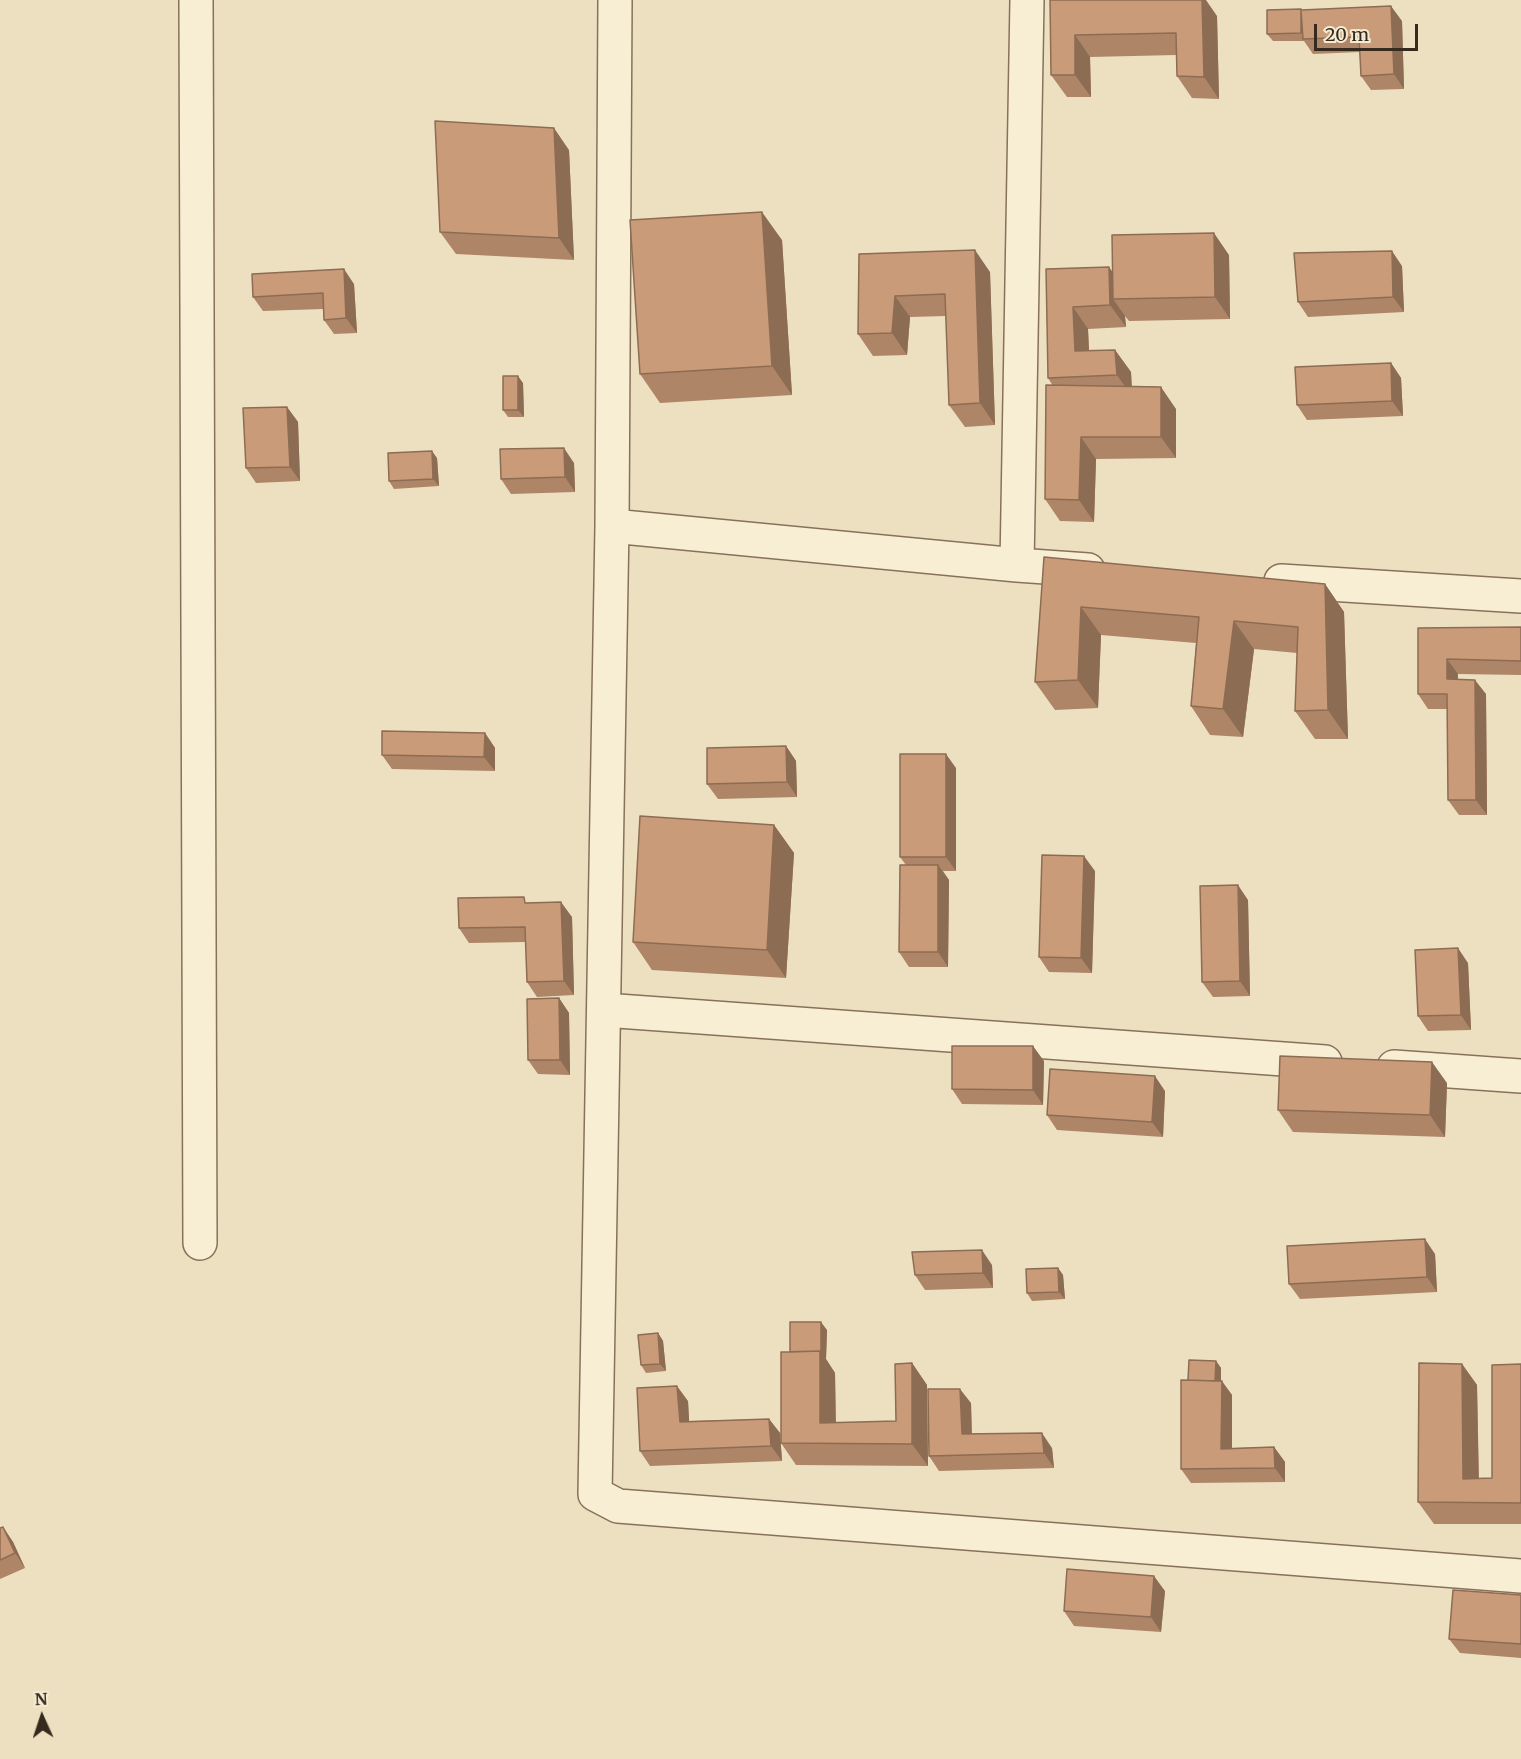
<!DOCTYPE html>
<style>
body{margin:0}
#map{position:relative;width:1521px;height:1759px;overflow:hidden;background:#ede0c1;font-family:Merriweather,serif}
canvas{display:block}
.north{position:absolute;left:12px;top:1687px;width:60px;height:60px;-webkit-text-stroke:4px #f4ebd1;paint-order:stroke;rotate:357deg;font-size:16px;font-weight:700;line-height:24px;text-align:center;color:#36291d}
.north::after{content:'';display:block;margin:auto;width:21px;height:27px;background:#36291d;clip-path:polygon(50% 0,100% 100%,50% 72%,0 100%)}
.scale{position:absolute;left:1314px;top:24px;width:104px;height:27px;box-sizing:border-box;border:3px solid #36291d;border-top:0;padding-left:8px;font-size:18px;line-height:21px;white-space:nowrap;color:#36291d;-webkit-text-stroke:4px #f4ebd1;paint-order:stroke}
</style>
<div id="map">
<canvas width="1521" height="1759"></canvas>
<div class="north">N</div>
<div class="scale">20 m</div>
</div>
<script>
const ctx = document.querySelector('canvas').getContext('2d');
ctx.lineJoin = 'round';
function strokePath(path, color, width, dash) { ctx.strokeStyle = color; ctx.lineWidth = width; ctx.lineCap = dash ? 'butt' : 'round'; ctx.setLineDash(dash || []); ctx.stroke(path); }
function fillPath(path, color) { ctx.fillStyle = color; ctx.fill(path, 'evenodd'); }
const minor = new Path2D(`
 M196,0L200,1243
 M615,0L612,526L595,1494L618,1506L1521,1576
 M612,526L1017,565L1088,570
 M1017,565L1027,0
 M1281,581L1521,596
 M604,1010L1325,1062
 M1394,1067L1521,1076`);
strokePath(minor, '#867259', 36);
strokePath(minor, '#f8eed4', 33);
fillPath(new Path2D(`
 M1050,0L1217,16L1219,99L1192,98L1177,76L1176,55L1090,57L1091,97H1067L1051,75Z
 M1302,10L1402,21L1404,89L1371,90L1361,76L1360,52L1313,54L1304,41H1273L1267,34Z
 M569,150L574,260L456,254L440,232Z
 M782,240L792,395L660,403L640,374Z
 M859,254L990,272L995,425L965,427L949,405L946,316L910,317L907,355L873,356L858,334Z
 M1229,255L1230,319L1129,321L1125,316L1126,327L1088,329L1089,351L1115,350L1131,372L1132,387L1176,409V458L1096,459L1094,522L1060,521L1045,499L1053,386L1048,378L1046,269L1109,267L1113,273Z
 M1402,266L1404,312L1308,317L1298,302Z
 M354,284L357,333L334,334L324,320L323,309L263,311L253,297Z
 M1391,363L1401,378L1403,416L1307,420L1297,405Z
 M523,383L524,417H508L503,410Z
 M287,407L298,422L300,481L256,483L246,468Z
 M437,458L439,486L394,489L389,481Z
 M574,463L575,492L511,494L501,479Z
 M1044,557L1325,584L1344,612L1348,739H1315L1295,711L1297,653L1254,649L1243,737L1210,735L1191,706L1196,643L1101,635L1098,708L1055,710L1035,682Z
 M1521,627V675L1458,674V679L1486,694L1487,815H1459L1448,800L1447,709H1428L1418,694V628Z
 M485,733L495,748V771L392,769L382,755Z
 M786,746L796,761L797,797L718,799L707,784Z
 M956,768V871H943L949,880L948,967H909L899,952L906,865L900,857Z
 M774,825L794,853L786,978L652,970L633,942Z
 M1095,871L1092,973L1049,972L1039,957Z
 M1248,900L1250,996L1213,997L1202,982Z
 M529,903L572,917L574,995L537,997L527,982L526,942L469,943L459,928Z
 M1468,963L1471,1030L1428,1031L1418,1016Z
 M559,998L569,1013L570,1075L538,1074L528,1060Z
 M1044,1061L1043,1105L962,1104L952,1089Z
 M1447,1083L1445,1137L1293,1132L1278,1110Z
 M1165,1091L1163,1137L1057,1130L1047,1115Z
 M1435,1254L1437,1292L1300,1299L1289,1284Z
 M992,1265L993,1288L925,1290L915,1275Z
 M1058,1268L1063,1275L1065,1299L1032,1301L1027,1293Z
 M827,1330L826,1359L835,1373L836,1423L896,1421L912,1363L927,1385L928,1466L796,1465L781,1443L790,1352Z
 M658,1333L663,1341L666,1371L646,1373L641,1365Z
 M1216,1361L1221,1368V1381L1232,1395V1448L1274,1447L1285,1462V1482L1191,1483L1181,1469L1189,1380Z
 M1462,1364L1477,1385L1479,1479L1492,1478L1521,1364V1524H1434L1418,1502Z
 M688,1401L689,1421L769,1419L780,1433L782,1461L650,1466L640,1451Z
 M971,1403L972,1434L1052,1448L1054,1468L939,1471L929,1456Z
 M3,1527L13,1542L25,1568L0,1579V1528Z
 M1165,1591L1161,1632L1074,1626L1064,1611Z
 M1521,1595V1658L1460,1653L1449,1639Z`), '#ae8567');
fillPath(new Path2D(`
 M1202,0H1206L1217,16L1219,99L1204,77Z
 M1391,6L1402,21L1404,89L1394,74Z
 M1075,35L1090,57L1091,97L1075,75Z
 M554,128L569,150L574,260L559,238Z
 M762,212L782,240L792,395L772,366Z
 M1214,233L1229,255L1230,319L1215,297Z
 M975,250L990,272L995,425L980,403Z
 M1392,251L1402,266L1404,312L1393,297Z
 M1109,267L1124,289L1113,299L1125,316L1126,327L1110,305Z
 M344,269L354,284L357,333L346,318Z
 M895,296L910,317L907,355L892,333Z
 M1073,307L1088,329L1090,373L1075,351Z
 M1115,350L1131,372L1132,397L1117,375Z
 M1391,363L1401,378L1403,416L1392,401Z
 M518,376L523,383L524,417L518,410Z
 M1161,387L1176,409V458L1161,437Z
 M287,407L298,422L300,481L290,467Z
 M1081,437L1096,459L1094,522L1079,500Z
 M564,448L574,463L575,492L565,477Z
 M432,451L437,458L439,486L433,479Z
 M1325,584L1344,612L1348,739L1328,710Z
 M1081,607L1101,635L1098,708L1078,680Z
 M1234,621L1254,649L1243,737L1223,709Z
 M1447,659L1458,674L1457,694L1447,679Z
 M1475,680L1486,694L1487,815L1476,800Z
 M485,733L495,748V771L484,757Z
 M786,746L796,761L797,797L787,782Z
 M946,754L956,768V871L946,857Z
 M774,825L794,853L786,978L767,950Z
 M1084,856L1095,871L1092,973L1081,958Z
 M938,865L949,880L948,967L938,952Z
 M1238,885L1248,900L1250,996L1240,981Z
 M561,902L572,917L574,995L564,981Z
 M1458,948L1468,963L1471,1030L1461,1015Z
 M559,998L569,1013L570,1075L560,1060Z
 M1033,1046L1044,1061L1043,1105L1033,1090Z
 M1432,1062L1447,1083L1445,1137L1430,1115Z
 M1155,1076L1165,1091L1163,1137L1152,1122Z
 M1425,1239L1435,1254L1437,1292L1427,1277Z
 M982,1250L992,1265L993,1288L983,1273Z
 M1058,1268L1063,1275L1065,1299L1059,1292Z
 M821,1322L827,1330L826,1359L835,1373L836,1445L820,1423V1351Z
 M658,1333L663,1341L666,1371L660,1364Z
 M1216,1361L1221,1368V1388L1215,1381Z
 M912,1363L927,1385L928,1466L912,1444Z
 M1462,1364L1477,1385L1479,1501L1463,1479Z
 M1222,1381L1232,1395V1464L1221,1449Z
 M677,1386L688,1401L690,1436L680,1422Z
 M960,1389L971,1403L972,1449L962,1434Z
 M769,1419L780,1433L782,1461L771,1446Z
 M1042,1433L1052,1448L1054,1468L1044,1453Z
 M1274,1447L1285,1462V1482L1275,1468Z
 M3,1527L13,1542L25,1568L15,1553Z
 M1154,1576L1165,1591L1161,1632L1151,1617Z`), '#8d6c54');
const building = new Path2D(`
 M1050,0H1202L1204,77L1177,76L1176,33L1075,35V75H1051Z
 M1391,6L1394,74L1361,76L1359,37L1303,39L1301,10Z
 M1301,9V33L1267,34V10Z
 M435,121L554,128L559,238L440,232Z
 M762,212L772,366L640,374L630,220Z
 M1214,233L1215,297L1113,299L1112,235Z
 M975,250L980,403L949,405L945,294L895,296L892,333L858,334L859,254Z
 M1392,251L1393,297L1298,302L1294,253Z
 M1109,267L1110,305L1073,307L1075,351L1115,350L1117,375L1048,378L1046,269Z
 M344,269L346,318L324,320L323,293L253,297L252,274Z
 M1391,363L1392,401L1297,405L1295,367Z
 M503,376H518V410H503Z
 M1046,385L1161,387V437H1081L1079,500L1045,499Z
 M287,407L290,467L246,468L243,408Z
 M564,448L565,477L501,479L500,449Z
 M432,451L433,479L389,481L388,453Z
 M1044,557L1325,584L1328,710L1295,711L1298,627L1234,621L1223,709L1191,706L1199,617L1081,607L1078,680L1035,682Z
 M1521,627V661L1447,659V679L1475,680L1476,800H1448L1447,694H1418V628Z
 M382,731L485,733L484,757L382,755Z
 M786,746L787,782L707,784V748Z
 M900,754H946V857H900Z
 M640,816L774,825L767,950L633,942Z
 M1042,855L1084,856L1081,958L1039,957Z
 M900,865H938V952H899Z
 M1238,885L1240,981L1202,982L1200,886Z
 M524,897L525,903L561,902L564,981L527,982L525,927L459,928L458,898Z
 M1458,948L1461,1015L1418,1016L1415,950Z
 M559,998L560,1060H528L527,999Z
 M952,1046H1033V1090L952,1089Z
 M1280,1056L1432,1062L1430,1115L1278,1110Z
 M1050,1069L1155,1076L1152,1122L1047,1115Z
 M1425,1239L1427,1277L1289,1284L1287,1246Z
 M982,1250L983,1273L915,1275L912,1252Z
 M1058,1268L1059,1292L1027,1293L1026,1269Z
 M790,1322H821V1352L820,1351L790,1352Z
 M658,1333L660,1364L641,1365L638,1335Z
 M820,1351V1423L896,1421L895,1364L912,1363V1444L781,1443V1352Z
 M1189,1360L1216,1361L1215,1381L1188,1380Z
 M1419,1363L1462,1364L1463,1479L1492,1478V1365L1521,1364V1503L1418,1502Z
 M1181,1380L1222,1381L1221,1449L1274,1447L1275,1468L1181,1469Z
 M677,1386L680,1422L769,1419L771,1446L640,1451L637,1388Z
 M928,1389H960L962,1434L1042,1433L1044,1453L929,1456Z
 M3,1527L15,1553L0,1560V1528Z
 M1067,1569L1154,1576L1151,1617L1064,1611Z
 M1453,1590L1521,1595V1644L1449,1639Z`);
fillPath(building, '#ca9b78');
strokePath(building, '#8d6c54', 1.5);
</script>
